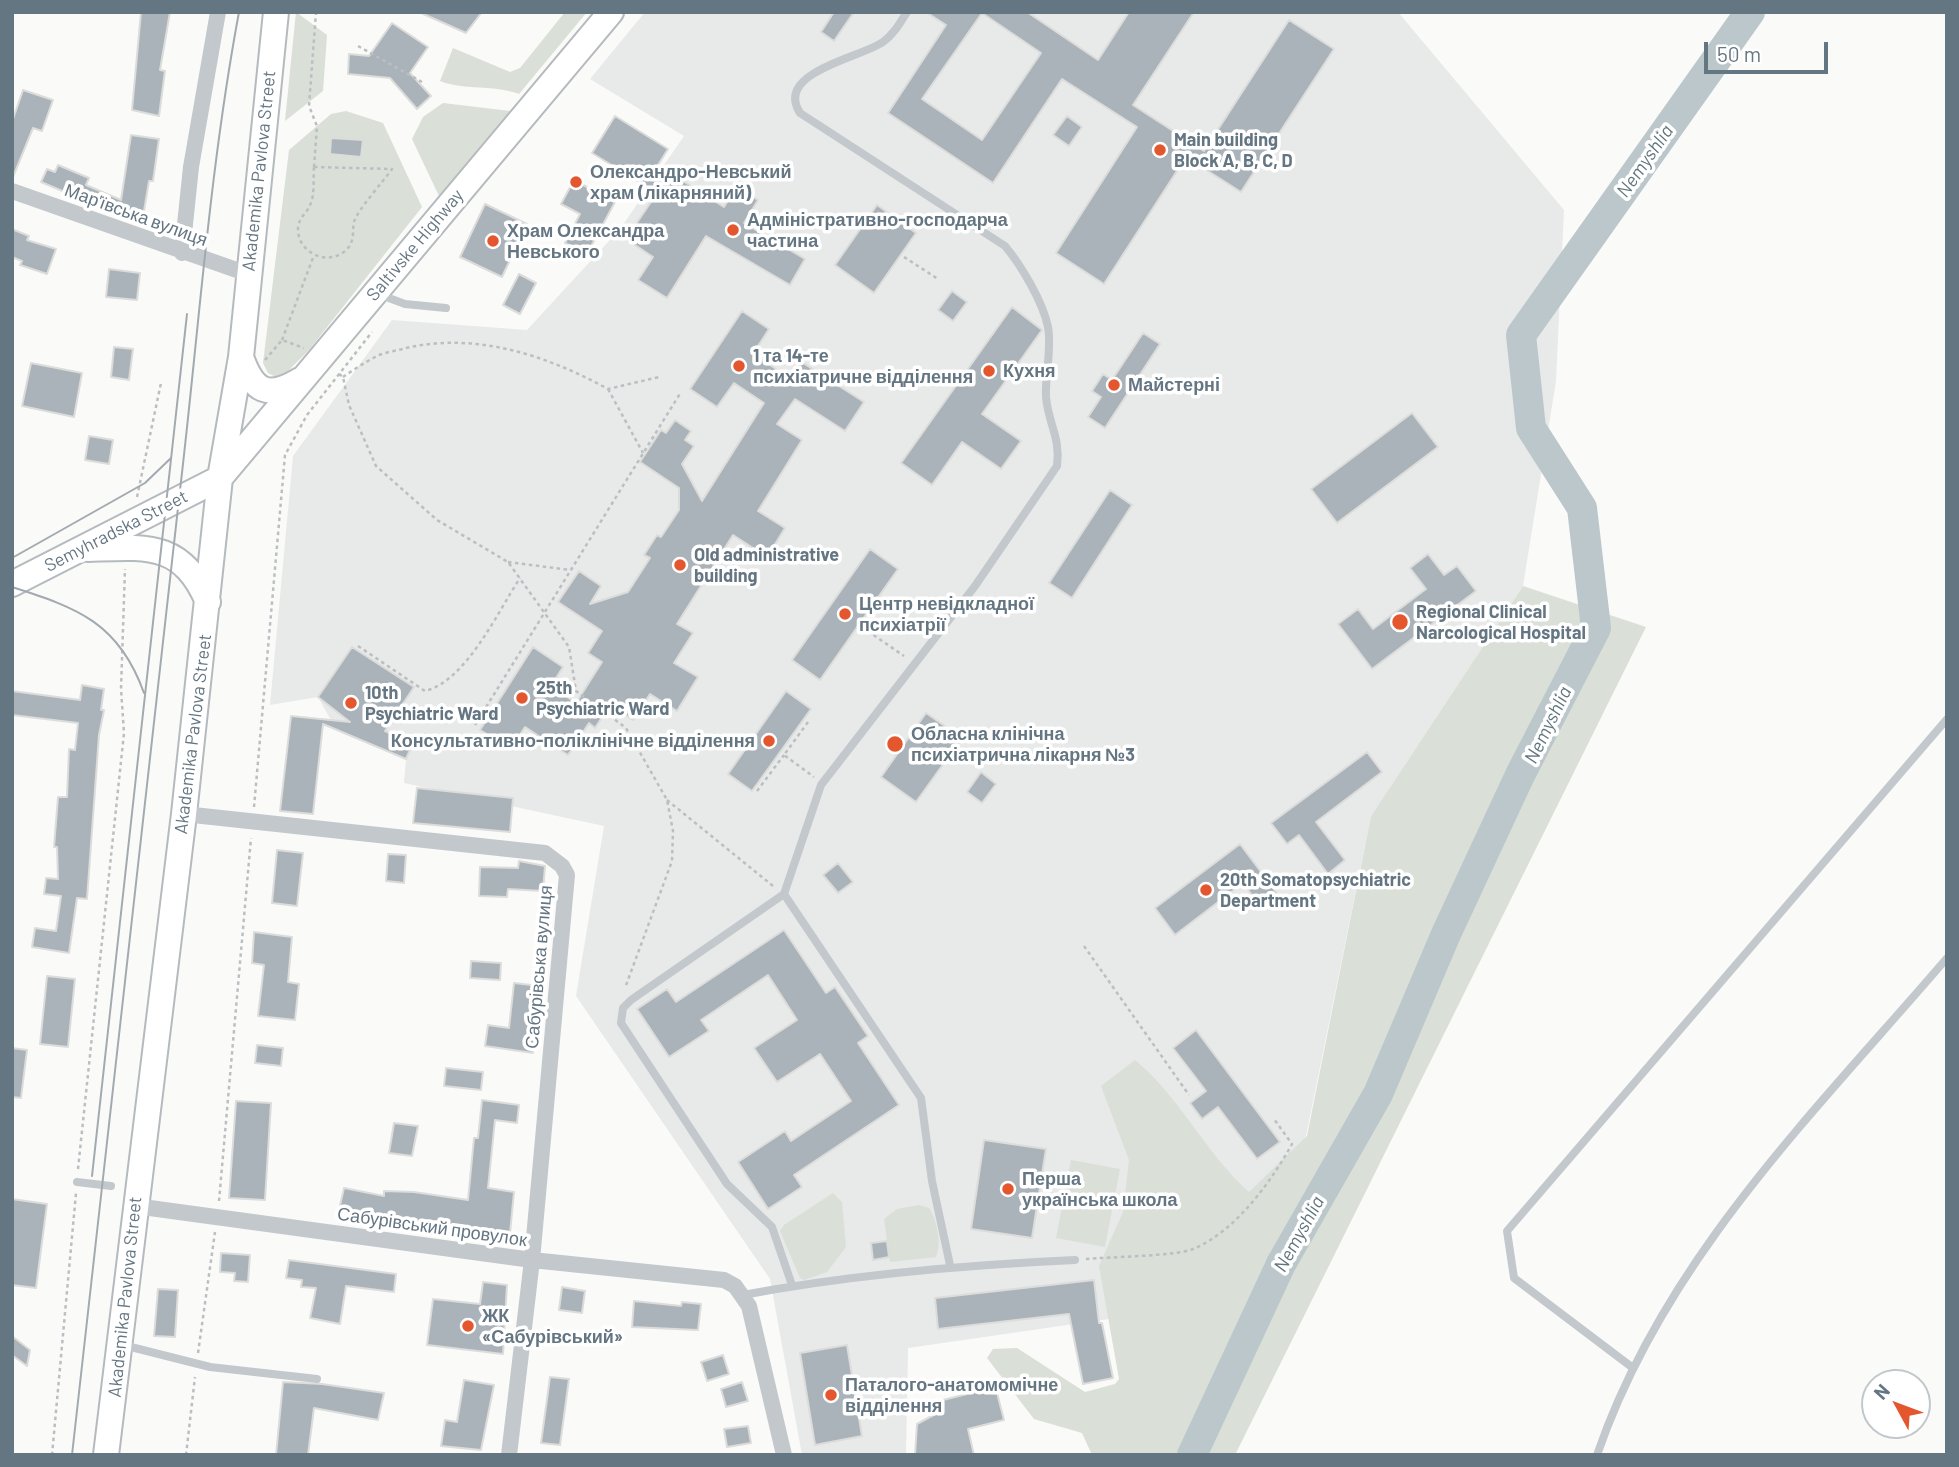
<!DOCTYPE html>
<meta charset="utf-8">
<style>
body{margin:0}
#map{position:relative;width:1959px;height:1467px;overflow:hidden;background:#fafaf8;font-family:Barlow,sans-serif}
canvas{display:block}
.frame{position:absolute;inset:0;border:14px solid #657683;pointer-events:none}
.north{position:absolute;left:1861px;top:1369px;width:70px;height:70px;box-sizing:border-box;background:#fff;border:2px solid #c1c8cd;border-radius:50%;rotate:311deg;font-size:19px;font-weight:700;line-height:28px;text-align:center;color:#657683}
.north::after{content:'';display:block;margin:auto;width:24px;height:32px;background:#e4572e;clip-path:polygon(50% 0,100% 100%,50% 72%,0 100%)}
.scale{position:absolute;left:1704px;top:42px;width:124px;height:32px;box-sizing:border-box;border:4px solid #657683;border-top:0;padding-left:9px;font-size:21px;line-height:24px;white-space:nowrap;color:#657683;-webkit-text-stroke:5px #fff;paint-order:stroke}
</style>
<div id="map">
<canvas width="1959" height="1467"></canvas>
<div class="frame"></div>
<div class="north">N</div>
<div class="scale">50 m</div>
</div>
<script>
const ctx = document.querySelector('canvas').getContext('2d');
ctx.lineJoin = 'round';
function fillPath(path, color) { ctx.fillStyle = color; ctx.fill(path, 'evenodd'); }
function strokePath(path, color, width, dash) { ctx.strokeStyle = color; ctx.lineWidth = width; ctx.lineCap = dash ? 'butt' : 'round'; ctx.setLineDash(dash || []); ctx.stroke(path); }
function drawText(font, color, halo, rows, align = 'center') {
  ctx.font = font + ' Barlow,sans-serif'; ctx.lineWidth = 7; ctx.setLineDash([]); ctx.textBaseline = 'middle'; ctx.strokeStyle = halo; ctx.fillStyle = color; for (const [text, x, y, turn = 0] of rows) {
    ctx.save(); ctx.translate(x, y); ctx.rotate((+turn || 0) * Math.PI / 180); ctx.textAlign = isNaN(turn) ? turn : align; if (halo) ctx.strokeText(text, 0, 0); ctx.fillText(text, 0, 0); ctx.restore();
  }
}
fillPath(new Path2D(`
 M645,12H1398L1564,210L1556,381L1523,586L1371,816L1306,1136L1278,1184L1109,1319L908,1348L906,1454L802,1455L770,1279L576,996L604,826L404,783L406,759L336,729L318,697L270,705L293,456L392,320L527,330L620,229L684,136L590,79Z`), '#e8e9e9');
fillPath(new Path2D(`
 M296,12L327,35L323,91L285,121Z
 M565,12H587L519,94C492,84 466,91 440,81L453,48L510,72L520,68Z
 M443,103L510,111L439,196L412,139L423,117Z
 M346,111L383,123L422,207L309,350L288,371L276,377L268,373L263,363L289,150L331,114Z
 M1523,586L1646,627L1235,1455H1092L1082,1433L1034,1419L987,1358L993,1349L1017,1348L1085,1392L1115,1384L1119,1379L1099,1266L1123,1212L1129,1160L1101,1086L1135,1060C1180,1097 1205,1153 1249,1192L1307,1136L1371,816Z
 M1071,1160L1120,1169L1105,1247L1056,1238Z
 M833,1193L842,1202L846,1247L827,1272L804,1280L800,1278L780,1231L784,1225Z
 M919,1205L929,1208C937,1220 942,1243 936,1257L890,1262L884,1219L897,1209Z`), '#dadfd7');
strokePath(new Path2D(`
 M1192,1455L1281,1264L1378,1094L1446,934L1520,775L1596,628L1582,508L1531,428L1521,335L1750,12`), '#bbc7cb', 30);
const building = new Path2D(`
 M141,12H170L160,70L165,71L159,116L132,110Z
 M419,12H482L466,33Z
 M834,12H854L834,41L821,32Z
 M926,12H1027L1098,60L1129,12H1194L1133,105L1204,151L1289,20L1334,49L1241,192L1186,157L1104,284L1056,253L1137,127L1062,79L993,183L888,113L946,25ZM982,13L1041,53L982,140L922,99Z
 M392,23L428,47L410,73L431,96L417,109L390,78L348,74L349,54L369,56Z
 M23,90L53,100L42,131L33,128L13,177L12,122Z
 M615,116L668,149L658,165L724,207L736,187L758,200L744,223L805,259L790,285L706,236L667,298L638,280L653,257L626,239L657,193L592,153Z
 M1067,116L1082,127L1069,146L1053,135Z
 M131,135L159,139L153,181H149L143,217L98,206L41,182L47,169L55,172L58,165L89,178L86,185L121,200Z
 M331,138L363,140L361,157L330,154Z
 M574,180L615,202L587,254L565,243L580,214L561,204Z
 M485,204L527,224L502,277L460,257Z
 M877,205L916,233L874,293L835,265Z
 M12,229L29,236L27,240L56,249L47,274L20,265L22,261L12,257Z
 M109,269L140,273L137,300L106,297Z
 M519,274L536,283L520,314L503,305Z
 M952,291L967,302L953,321L938,310Z
 M1012,307L1042,330L982,414L1021,441L1001,469L962,442L932,485L901,463Z
 M742,311L769,329L753,354L790,378L800,361L864,402L845,431L795,399L777,424L802,440L758,511L785,528L767,557L733,535L677,624L693,633L674,663L698,677L677,711L650,694L633,720L610,705L595,728L589,723L568,755L525,727L511,749L480,730L533,647L563,667L551,686L576,703L602,662L588,653L602,631L558,602L579,571L601,586L590,604L628,592L650,558L644,555L657,535L661,537L679,510V488L640,462L661,430L666,433L675,420L691,431L685,440L694,446L682,464L702,501L764,403L734,383L717,407L690,389Z
 M1143,333L1160,344L1105,428L1088,417L1101,397L1092,391L1103,374L1112,380Z
 M114,347L133,349L129,380L111,377Z
 M31,363L82,373L74,417L22,406Z
 M1412,413L1438,447L1337,523L1311,489Z
 M89,436L113,440L109,464L85,460Z
 M1110,490L1132,505L1072,598L1049,583Z
 M870,549L898,569L820,680L792,660Z
 M1428,554L1444,575L1457,566L1476,591L1372,669L1338,624L1358,609L1373,629L1426,589L1410,568Z
 M352,647L414,687L385,731L413,743L406,759L323,724L313,814L280,811L291,716L350,722L318,697Z
 M82,685L104,689L101,710H104L99,735L87,899L77,898L69,953L32,947L35,928L56,931L61,896L44,894L46,878L58,879L57,847H54L58,797H67L69,749L75,750L78,723L12,715V691L80,700Z
 M786,691L811,709L752,791L728,774Z
 M926,713L962,738L916,802L881,777Z
 M1367,752L1382,772L1316,822L1345,860L1328,874L1299,835L1287,844L1271,823Z
 M981,772L996,784L982,803L967,792Z
 M417,788L513,798L510,832L413,823Z
 M1240,844L1279,896L1262,909L1243,883L1175,935L1155,908Z
 M277,850L303,853L297,906L272,903Z
 M388,854L406,855L404,883L386,881Z
 M519,861L545,866L543,891L508,889L507,897L479,896L480,867L518,868Z
 M838,863L853,882L838,893L823,875Z
 M784,930L826,993L835,987L868,1036L858,1043L899,1105L794,1175L802,1187L768,1209L738,1162L785,1131L791,1141L851,1101L820,1054L777,1082L754,1048L797,1020L768,975L701,1020L709,1031L669,1057L637,1009L667,989L676,1002Z
 M254,932L292,937L288,982L299,984L295,1020L258,1016L264,965L252,963Z
 M471,961L501,963L500,980L470,978Z
 M47,976L75,979L68,1047L40,1044Z
 M514,983L539,986L533,1053L485,1046L488,1025L509,1028Z
 M1196,1030L1280,1142L1257,1159L1218,1107L1202,1119L1190,1103L1206,1091L1173,1048Z
 M257,1045L283,1048L281,1066L255,1063Z
 M12,1048L27,1050L21,1098L12,1097Z
 M446,1068L483,1072L481,1090L444,1086Z
 M482,1100L519,1105L517,1123L495,1120L488,1188L514,1192L510,1233L433,1224V1221L377,1219L339,1210L344,1188L384,1196V1191L414,1192L468,1200L474,1138H478Z
 M236,1101L271,1103L265,1200L229,1198Z
 M394,1123L418,1126L412,1156L389,1153Z
 M984,1140L1046,1149L1032,1238L971,1229Z
 M12,1199L47,1204L36,1288L12,1285Z
 M887,1241L889,1257L873,1260L871,1243Z
 M221,1253L250,1255L248,1282L234,1281L235,1273L220,1272Z
 M289,1260L396,1274L394,1292L346,1286L340,1324L310,1318L316,1288L301,1287L302,1280L286,1278Z
 M1094,1280L1099,1323H1102L1113,1378L1083,1384L1069,1314L938,1329L935,1298Z
 M483,1282L507,1285L503,1354L427,1345L433,1299L480,1304Z
 M562,1287L585,1291L582,1313L559,1310Z
 M158,1289L178,1290L175,1337L154,1336Z
 M634,1301L681,1306L682,1302L701,1304L698,1330L632,1327Z
 M12,1336L30,1350L27,1366L12,1355Z
 M847,1345L862,1436L815,1445L800,1353Z
 M723,1355L729,1374L707,1381L701,1362Z
 M550,1377L569,1379L560,1445L541,1443Z
 M464,1380L494,1385L481,1450L441,1446L445,1420L457,1422Z
 M994,1381L1004,1420L968,1429L974,1455H915L917,1424L941,1411L939,1401L967,1394L966,1388Z
 M283,1382L322,1384L384,1393L378,1420L314,1408L308,1455H276Z
 M742,1382L748,1401L726,1407L721,1389Z
 M748,1426L751,1443L727,1447L724,1429Z`);
fillPath(building, '#aab3b9');
strokePath(building, '#dcdcda', 2);
const primary = new Path2D(`
 M241,357C253,391 267,400 300,380
 M88,549C146,547 182,541 208,602
 M12,584L220,478L611,12
 M106,1455L184,814L220,478L241,357L276,12`);
strokePath(primary, '#b5babe', 28);
strokePath(new Path2D(`
 M358,46L422,82
 M314,167L392,169C383,182 358,209 354,222C352,232 355,239 348,248C331,268 297,254 298,228C299,217 307,213 310,205C315,196 313,178 314,167Z
 M314,167L317,126L309,106L316,12
 M904,257L938,279
 M282,340L314,255
 M265,360L282,340L304,348
 M339,374L343,377L349,405L376,466L437,520L508,562L569,647L576,691L626,728L667,800L673,831L672,861L625,988
 M343,377C353,370 364,363 375,357C384,352 396,351 406,348C476,332 546,355 608,389L659,377
 M608,389L643,453
 M137,497L161,383
 M508,562L570,570
 M862,627L904,656
 M358,646L425,691C466,681 497,613 520,578
 M808,722L784,755L814,777
 M475,725L681,392
 M757,791L784,755
 M667,800L773,886
 M254,807L285,455L307,415L372,332
 M1084,946L1189,1095
 M78,1169L124,733L121,689L125,569
 M219,1201L251,838
 M1086,1259C1108,1257 1177,1256 1193,1249C1235,1232 1271,1182 1292,1144L1274,1119
 M198,1353L215,1232
 M52,1455L76,1193
 M186,1455L195,1377`), '#bbbfc2', 2.5, [3.5, 3.5]);
strokePath(new Path2D(`
 M378,294L405,304L446,308
 M784,894L821,785L975,586L1057,466C1061,438 1048,423 1046,397C1045,374 1052,349 1048,327C1043,302 1021,265 1005,246L800,113C774,72 860,58 883,42C894,34 900,23 907,12
 M77,1182L111,1186
 M792,1285L772,1227L727,1184L621,1023L623,1008L631,1000L784,894L921,1098L932,1181L950,1265
 M743,1295C854,1274 963,1265 1075,1260
 M123,1345L210,1367L317,1379
 M1633,1368L1514,1278L1507,1231L1947,719
 M1597,1455C1664,1259 1815,1112 1947,958`), '#c3c8cc', 8);
strokePath(new Path2D(`
 M12,191L248,274
 M182,253L191,167L218,12
 M184,814L545,853L562,866L567,875L532,1260L509,1455
 M135,1206L532,1260L724,1280L735,1286L749,1306L784,1455`), '#c3c8cc', 16);
strokePath(primary, '#fff', 24);
strokePath(new Path2D(`
 M12,558L145,483L171,458
 M12,587C78,608 119,623 144,693
 M92,1176L187,314
 M72,1455C108,1133 142,811 180,490C199,329 209,173 239,12`), '#a2aab0', 2);
for (const [x, y, r, color] of [
 [1160,150,7,"#e4572e"],
 [576,182,7,"#e4572e"],
 [733,230,7,"#e4572e"],
 [493,241,7,"#e4572e"],
 [739,366,7,"#e4572e"],
 [989,371,7,"#e4572e"],
 [1114,385,7,"#e4572e"],
 [680,565,7,"#e4572e"],
 [845,614,7,"#e4572e"],
 [1400,622,9,"#e4572e"],
 [522,698,7,"#e4572e"],
 [351,703,7,"#e4572e"],
 [769,741,7,"#e4572e"],
 [895,744,9,"#e4572e"],
 [1206,890,7,"#e4572e"],
 [1008,1189,7,"#e4572e"],
 [468,1326,7,"#e4572e"],
 [831,1395,7,"#e4572e"]
]) { const dot = new Path2D(); dot.arc(x, y, r, 0, 2 * Math.PI); ctx.fillStyle = color; ctx.fill(dot); strokePath(dot, '#fff', 2.5); }
drawText('bold 18px', '#657683', '#fff', [
 ["Main building",1174,140],
 ["Block A, B, C, D",1174,161],
 ["Олександро-Невський",590,172],
 ["храм (лікарняний)",590,193],
 ["Адміністративно-господарча",747,220],
 ["частина",747,241],
 ["Храм Олександра",507,231],
 ["Невського",507,252],
 ["1 та 14-те",753,356],
 ["психіатричне відділення",753,377],
 ["Кухня",1003,371],
 ["Майстерні",1128,385],
 ["Old administrative",694,555],
 ["building",694,576],
 ["Центр невідкладної",859,604],
 ["психіатрії",859,625],
 ["Regional Clinical",1416,612],
 ["Narcological Hospital",1416,633],
 ["25th",536,688],
 ["Psychiatric Ward",536,709],
 ["10th",365,693],
 ["Psychiatric Ward",365,714],
 ["Обласна клінічна",911,734],
 ["психіатрична лікарня №3",911,755],
 ["Консультативно-поліклінічне відділення",755,741,"right"],
 ["20th Somatopsychiatric",1220,880],
 ["Department",1220,901],
 ["Перша",1022,1179],
 ["українська школа",1022,1200],
 ["ЖК",482,1316],
 ["«Сабурівський»",482,1337],
 ["Паталого-анатомомічне",845,1385],
 ["відділення",845,1406]
], 'left');
drawText('18px', '#657683', '#fff', [
 ["Akademika Pavlova Street",259,171,-84],
 ["Мар'ївська вулиця",136,215,20],
 ["Saltivske Highway",415,245,-50],
 ["Semyhradska Street",116,531,-27],
 ["Akademika Pavlova Street",193,734,-83],
 ["Сабурівська вулиця",539,967,-85],
 ["Сабурівський провулок",432,1227,8],
 ["Akademika Pavlova Street",125,1297,-84]
]);
drawText('italic 19px', '#60757c', '#fff', [
 ["Nemyshlia",1645,161,-55],
 ["Nemyshlia",1548,725,-64],
 ["Nemyshlia",1299,1234,-61]
]);
</script>
